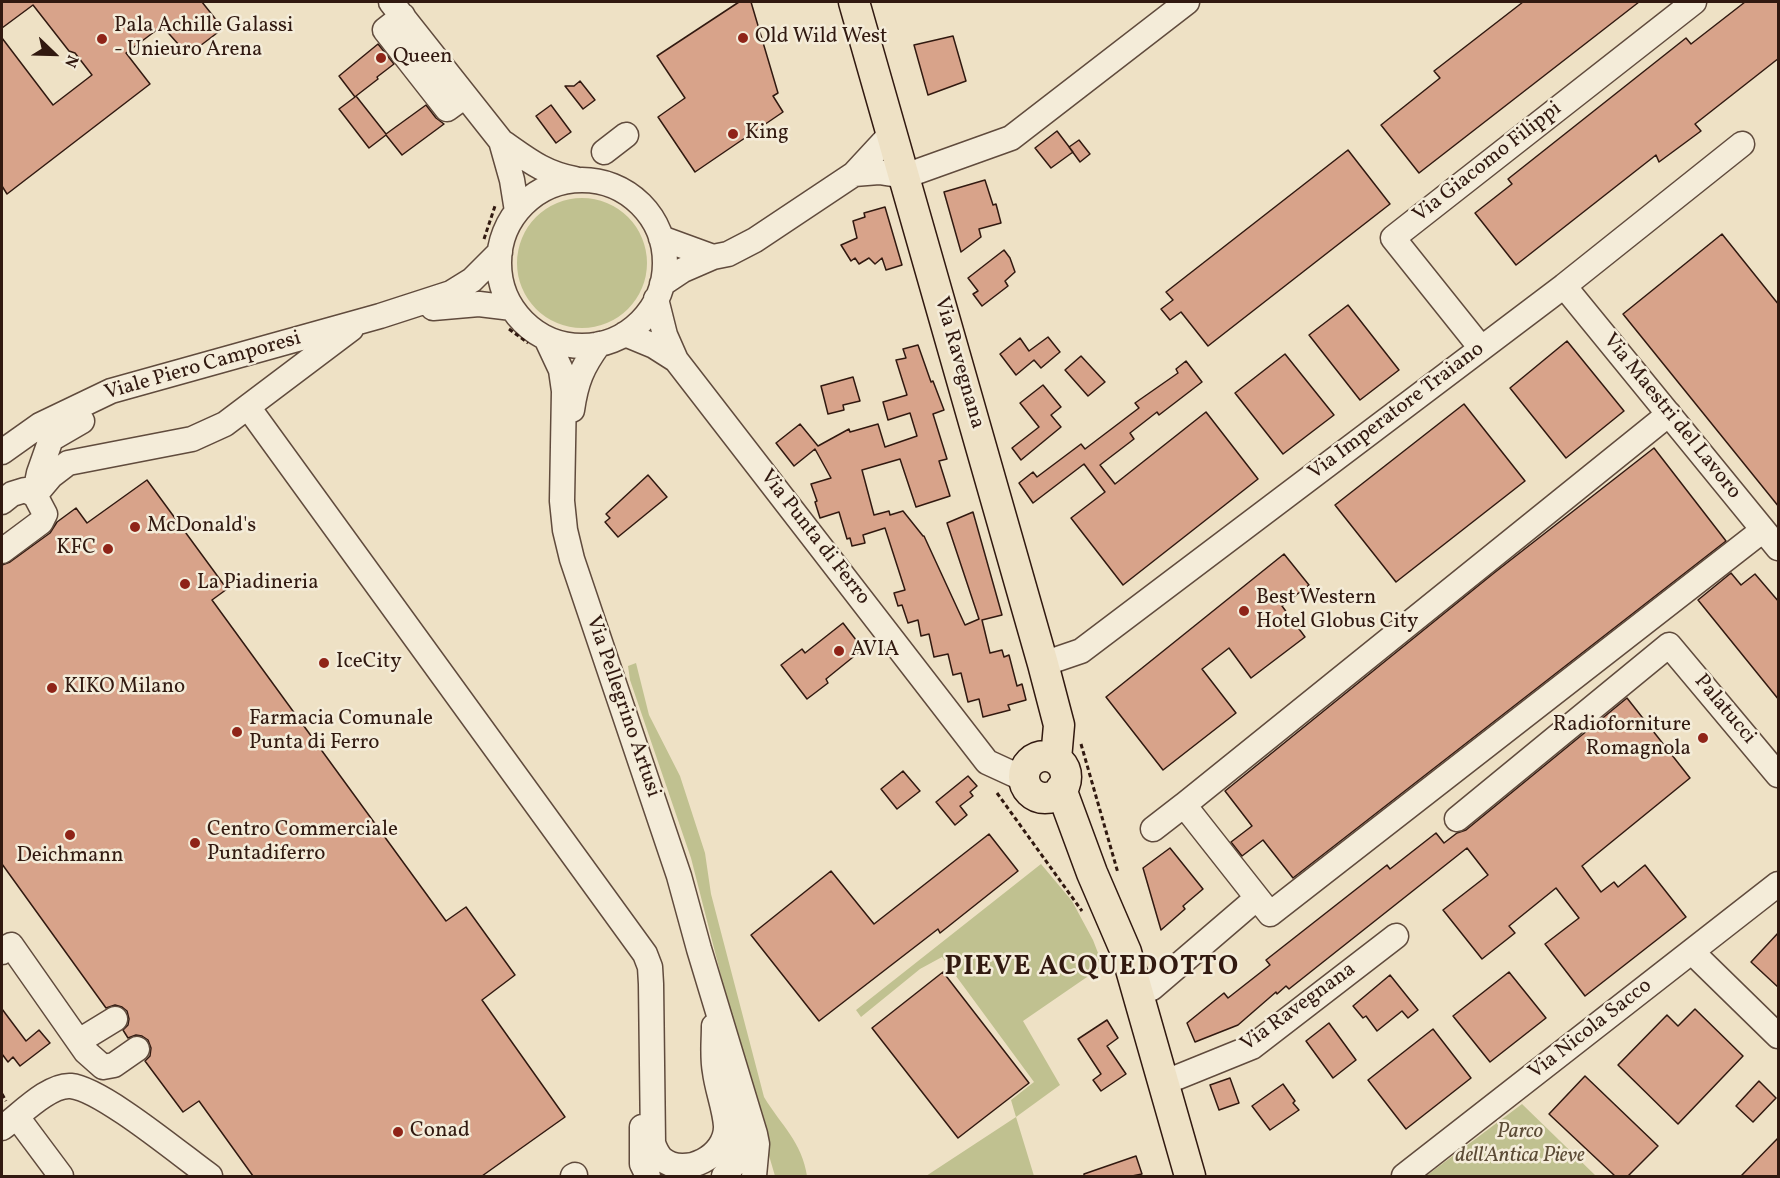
<!DOCTYPE html>
<style>
body{margin:0}
#map{position:relative;width:1780px;height:1178px;overflow:hidden;background:#eee1c5;font-family:Vollkorn,serif}
canvas{display:block}
.frame{position:absolute;inset:0;border:3px solid #311910;pointer-events:none}
.north{position:absolute;left:24px;top:24px;width:60px;height:60px;-webkit-text-stroke:4px #f4ecd9;paint-order:stroke;rotate:113deg;font-size:16px;font-weight:700;line-height:24px;text-align:center;color:#311910}
.north::after{content:'';display:block;margin:auto;width:21px;height:27px;background:#311910;clip-path:polygon(50% 0,100% 100%,50% 72%,0 100%)}
</style>
<div id="map">
<canvas width="1780" height="1178"></canvas>
<div class="frame"></div>
<div class="north">N</div>
</div>
<script>
const ctx = document.querySelector('canvas').getContext('2d');
ctx.lineJoin = 'round';
function fillPath(path, color) { ctx.fillStyle = color; ctx.fill(path, 'evenodd'); }
function strokePath(path, color, width, dash) { ctx.strokeStyle = color; ctx.lineWidth = width; ctx.lineCap = dash ? 'butt' : 'round'; ctx.setLineDash(dash || []); ctx.stroke(path); }
function drawText(font, color, halo, rows, align = 'center') {
  ctx.font = font + ' Vollkorn,serif'; ctx.lineWidth = 5; ctx.setLineDash([]); ctx.textBaseline = 'middle'; ctx.strokeStyle = halo; ctx.fillStyle = color; for (const [text, x, y, turn = 0] of rows) {
    ctx.save(); ctx.translate(x, y); ctx.rotate((+turn || 0) * Math.PI / 180); ctx.textAlign = isNaN(turn) ? turn : align; if (halo) ctx.strokeText(text, 0, 0); ctx.fillText(text, 0, 0); ctx.restore();
  }
}
fillPath(new Path2D(`
 M517 263a65 65 0 1 1 130 0a65 65 0 1 1-130 0Z
 M636,663L649,715L680,776L705,853L711,894L764,1097C781,1125 802,1142 807,1176H775L753,1101L691,858L630,680L628,666Z
 M1041,864L1072,901L1093,940L1103,966L1023,1021L1060,1085L1016,1117L1034,1176H926L1016,1117L1011,1100L1034,1082L942,957L920,969L861,1017L856,1010Z
 M1522,1104L1596,1176H1426Z`), '#c0c190');
const building = new Path2D(`
 M2,2H202L221,26L219,28L221,30L188,55L162,26L126,53L150,84L7,194L2,186V38L53,105L92,75L75,53L69,51L33,5L2,28Z
 M739,2H751L778,93L773,96L783,112L695,172L658,117L685,98L657,56Z
 M1523,2H1639L1419,173L1381,125L1440,78L1434,71Z
 M1745,2H1779V58L1695,124L1701,131L1659,162L1656,155L1516,265L1475,213L1512,184L1508,179L1686,38L1691,44Z
 M953,36L966,81L928,95L914,45Z
 M378,44L394,64L377,77L378,79L356,96L386,134L426,105L436,118L444,124L402,155L386,135L369,148L339,109L355,97L339,76Z
 M580,81L595,100L583,109L565,86H574Z
 M551,105L571,132L556,143L536,116Z
 M1057,131L1073,152L1051,168L1035,148Z
 M1079,140L1090,154L1080,162L1069,147Z
 M1348,150L1390,204L1208,346L1181,312L1170,320L1161,309L1173,300L1166,292Z
 M985,180L993,205L996,204L1001,223L979,229L981,237L961,252L944,192Z
 M885,207L902,265L886,270L882,258L875,264L869,258L859,264L855,258L851,261L841,245L857,238L853,221L865,217L864,213Z
 M1722,234L1779,305V507L1623,314Z
 M1004,250L1010,258L1015,272L1005,281L1008,286L982,306L973,294L978,291L968,278Z
 M1348,305L1399,370L1360,400L1309,335Z
 M1048,337L1060,352L1041,368L1034,360L1016,375L1000,354L1020,338L1029,351Z
 M1567,341L1624,411L1566,458L1510,388Z
 M918,345L931,382L933,381L944,410L933,414L947,459L939,461L950,496L916,507L900,459L862,470L874,515L889,511L890,515L903,511L923,536H924L965,625L979,619L947,523L973,512L1002,615L982,620L990,653L1002,650L1004,657L1009,655L1017,686L1022,684L1026,700L1008,705L1010,710L983,717L979,699L968,702L961,673L953,675L948,654L934,657L929,634L921,636L918,620L908,623L902,605L898,606L894,593L905,590L885,528L863,535L865,543L852,546L850,538L847,539L839,512L820,518L815,502L817,501L811,484L831,478L815,449L794,466L776,443L800,424L818,446L849,429L850,432L878,424L885,447L917,436L910,413L888,420L883,402L907,395L896,360L906,358L903,349Z
 M1285,354L1334,415L1283,454L1235,393Z
 M1081,356L1105,382L1088,396L1065,370Z
 M1186,361L1202,382L1159,415L1157,412L1130,433L1134,439L1100,465L1115,484L1206,412L1258,479L1123,585L1071,518L1105,492L1084,464L1033,503L1019,483L1033,472L1037,477L1081,444L1085,449L1139,408L1135,403L1178,373L1176,369Z
 M853,377L860,401L843,405L844,410L828,414L821,386Z
 M1043,385L1061,407L1051,415L1061,427L1021,460L1012,448L1039,427L1020,403Z
 M1464,404L1525,481L1396,582L1335,505Z
 M1654,448L1726,541L1293,878L1263,840L1242,856L1231,842L1252,826L1225,791L1494,573Z
 M648,475L667,497L618,537L605,522L610,518L606,514Z
 M147,480L227,589L212,600L446,921L466,907L515,975L482,1000L565,1117L482,1176H253L199,1101L183,1112L145,1061L150,1056L151,1048L148,1040L142,1036L136,1035L128,1038L123,1030L128,1025L129,1019L127,1011L122,1007L115,1005L106,1008L2,864V565L10,562L50,533L57,522L76,508L87,523Z
 M1284,554L1309,585L1282,606L1305,637L1251,678L1229,648L1202,669L1236,713L1163,770L1106,697Z
 M1731,573L1741,585L1755,574L1779,602V700L1698,600Z
 M843,623L863,649L826,679L828,683L807,699L781,665L802,649L805,653Z
 M1627,698L1690,778L1582,866L1601,892L1614,882L1618,887L1645,865L1686,917L1585,996L1545,944L1579,918L1556,888L1509,926L1515,933L1482,959L1443,910L1488,875L1467,848L1289,989L1286,986L1277,994L1276,992L1238,1025L1195,1042L1187,1023L1224,993L1228,998L1270,965L1266,960L1387,865L1390,869L1436,833L1444,843L1457,833L1466,830Z
 M903,771L920,791L897,809L881,789Z
 M968,776L977,786L970,792L973,796L960,806L967,815L955,825L936,802Z
 M989,834L1018,871L940,933L938,929L819,1021L751,935L831,871L874,924Z
 M1170,848L1203,889L1183,906L1185,909L1161,930L1143,868Z
 M1779,932V988L1751,962Z
 M943,972L1029,1083L958,1138L872,1028Z
 M1509,972L1546,1018L1490,1062L1453,1016Z
 M1390,975L1418,1010L1408,1018L1402,1011L1377,1031L1366,1016L1363,1018L1353,1006Z
 M2,1009L26,1041L39,1030L50,1043L20,1066L13,1057L8,1062L2,1054Z
 M1695,1009L1743,1056L1678,1124L1618,1065L1667,1015L1678,1026Z
 M1107,1020L1118,1038L1107,1046L1126,1074L1101,1091L1093,1080L1101,1074L1078,1039Z
 M1329,1023L1356,1060L1333,1078L1306,1041Z
 M1433,1029L1471,1078L1406,1129L1368,1080Z
 M1585,1076L1658,1146L1628,1176H1615L1549,1114Z
 M1230,1078L1239,1103L1219,1110L1210,1085Z
 M1759,1081L1776,1098L1753,1122L1736,1106Z
 M1283,1084L1295,1101L1293,1103L1299,1110L1270,1130L1252,1106Z
 M1779,1137V1176H1741Z
 M1136,1156L1142,1174L1132,1176H1084V1174Z`);
fillPath(building, '#d8a38a');
strokePath(building, '#311910', 1.5);
const minor = new Path2D(`
 M391,2L501,141L512,180L517,211
 M403,16L385,30L447,109L465,96
 M501,141C527,159 543,173 575,179
 M604,152L626,135
 M854,174L879,172L905,176L1011,138L1187,2
 M499 263a83 83 0 1 1 166 0a83 83 0 1 1-166 0Z
 M661,238L713,257
 M662,284L683,270L713,257L728,254L755,240L854,174L892,133
 M1564,286L1778,548
 M656,299L665,335L676,360
 M433,308L479,304L512,308
 M625,334L654,346L676,360L987,762L1024,779
 M546,338L561,370L564,391L562,501L565,530L572,559L679,876L699,949L755,1134L757,1144L754,1176
 M1481,348L1393,238L1694,2
 M248,407L645,954L650,967L651,984L653,1143C655,1149 658,1155 662,1159C685,1178 727,1156 726,1126C725,1109 717,1089 715,1072C712,1057 714,1041 714,1026
 M572,410C576,382 582,367 599,344
 M1669,414L1184,805L1270,914L1763,530
 M2,452L40,425L111,391L380,316L451,293L472,280L500,252
 M35,492L39,473L51,439L82,421
 M35,495L51,476L68,463L192,439L225,424L351,329
 M2,502L12,494L25,490L35,495L45,514L41,522L2,551
 M1043,664L1081,651L1564,286L1742,144
 M1457,819L1669,645L1778,775
 M1153,829L1184,805
 M2,952L11,945L86,1052L103,1067L114,1065L137,1049
 M1692,952L1778,1036
 M1138,994L1152,988L1257,898
 M79,1041L115,1019
 M1163,1081L1178,1077L1252,1047L1396,936
 M17,1117L61,1176
 M642,1127V1164L648,1176
 M2,1128C19,1116 49,1084 71,1086C102,1089 182,1156 210,1176
 M573,1176L575,1175
 M724,1176C739,1161 746,1145 740,1124
 M1404,1176L1778,884`);
const major = new Path2D(`
 M854,2L1043,664L1059,725L1056,759
 M1024 777a21 21 0 1 1 42 0a21 21 0 1 1-42 0Z
 M1061,789L1092,873L1126,952L1190,1176`);
strokePath(minor, '#604b3d', 27);
strokePath(major, '#311910', 33);
strokePath(new Path2D(`
 M484,239L495,206
 M509,329L528,343
 M1081,744L1118,873
 M997,793L1082,911
 M2,1094L6,1101`), '#311910', 3, [4.5, 3]);
strokePath(minor, '#f4ecd9', 24);
strokePath(major, '#eee1c5', 30);
for (const [x, y, r, color] of [
 [743,38,6,"#8f2418"],
 [102,39,6,"#8f2418"],
 [381,58,6,"#8f2418"],
 [733,134,6,"#8f2418"],
 [135,527,6,"#8f2418"],
 [108,549,6,"#8f2418"],
 [185,584,6,"#8f2418"],
 [1244,611,6,"#8f2418"],
 [839,651,6,"#8f2418"],
 [324,663,6,"#8f2418"],
 [52,688,6,"#8f2418"],
 [237,732,6,"#8f2418"],
 [1703,738,6,"#8f2418"],
 [70,835,6,"#8f2418"],
 [195,843,6,"#8f2418"],
 [398,1132,6,"#8f2418"]
]) { const dot = new Path2D(); dot.arc(x, y, r, 0, 2 * Math.PI); ctx.fillStyle = color; ctx.fill(dot); strokePath(dot, '#f4ecd9', 2); }
drawText('21px', '#311910', '#f4ecd9', [
 ["Pala Achille Galassi",114,27],
 ["- Unieuro Arena",114,51],
 ["Old Wild West",755,38],
 ["Queen",393,58],
 ["King",745,134],
 ["McDonald's",147,527],
 ["KFC",96,549,"right"],
 ["La Piadineria",197,584],
 ["Best Western",1256,599],
 ["Hotel Globus City",1256,623],
 ["AVIA",851,651],
 ["IceCity",336,663],
 ["KIKO Milano",64,688],
 ["Farmacia Comunale",249,720],
 ["Punta di Ferro",249,744],
 ["Radioforniture",1691,726,"right"],
 ["Romagnola",1691,750,"right"],
 ["Centro Commerciale",207,831],
 ["Puntadiferro",207,855],
 ["Deichmann",70,857,"center"],
 ["Conad",410,1132]
], 'left');
drawText('21px', '#311910', '#f4ecd9', [
 ["Via Giacomo Filippi",1488,163,-38],
 ["Via Ravegnana",958,363,74],
 ["Viale Piero Camporesi",203,367,-16],
 ["Via Imperatore Traiano",1397,412,-37],
 ["Via Maestri del Lavoro",1671,417,51],
 ["Via Punta di Ferro",814,538,52],
 ["Via Pellegrino Artusi",622,707,71],
 ["Palatucci",1724,710,50],
 ["Via Ravegnana",1299,1008,-36],
 ["Via Nicola Sacco",1591,1030,-38]
]);
drawText('italic 21px', '#5c4b36', '#f4ecd9', [
 ["Parco",1520,1133],
 ["dell'Antica Pieve",1520,1157]
]);
ctx.letterSpacing = '1.5px';
drawText('bold 27px', '#311910', '#f4ecd9', [
 ["PIEVE ACQUEDOTTO",1092,969]
]);
ctx.letterSpacing = '0px';
</script>
